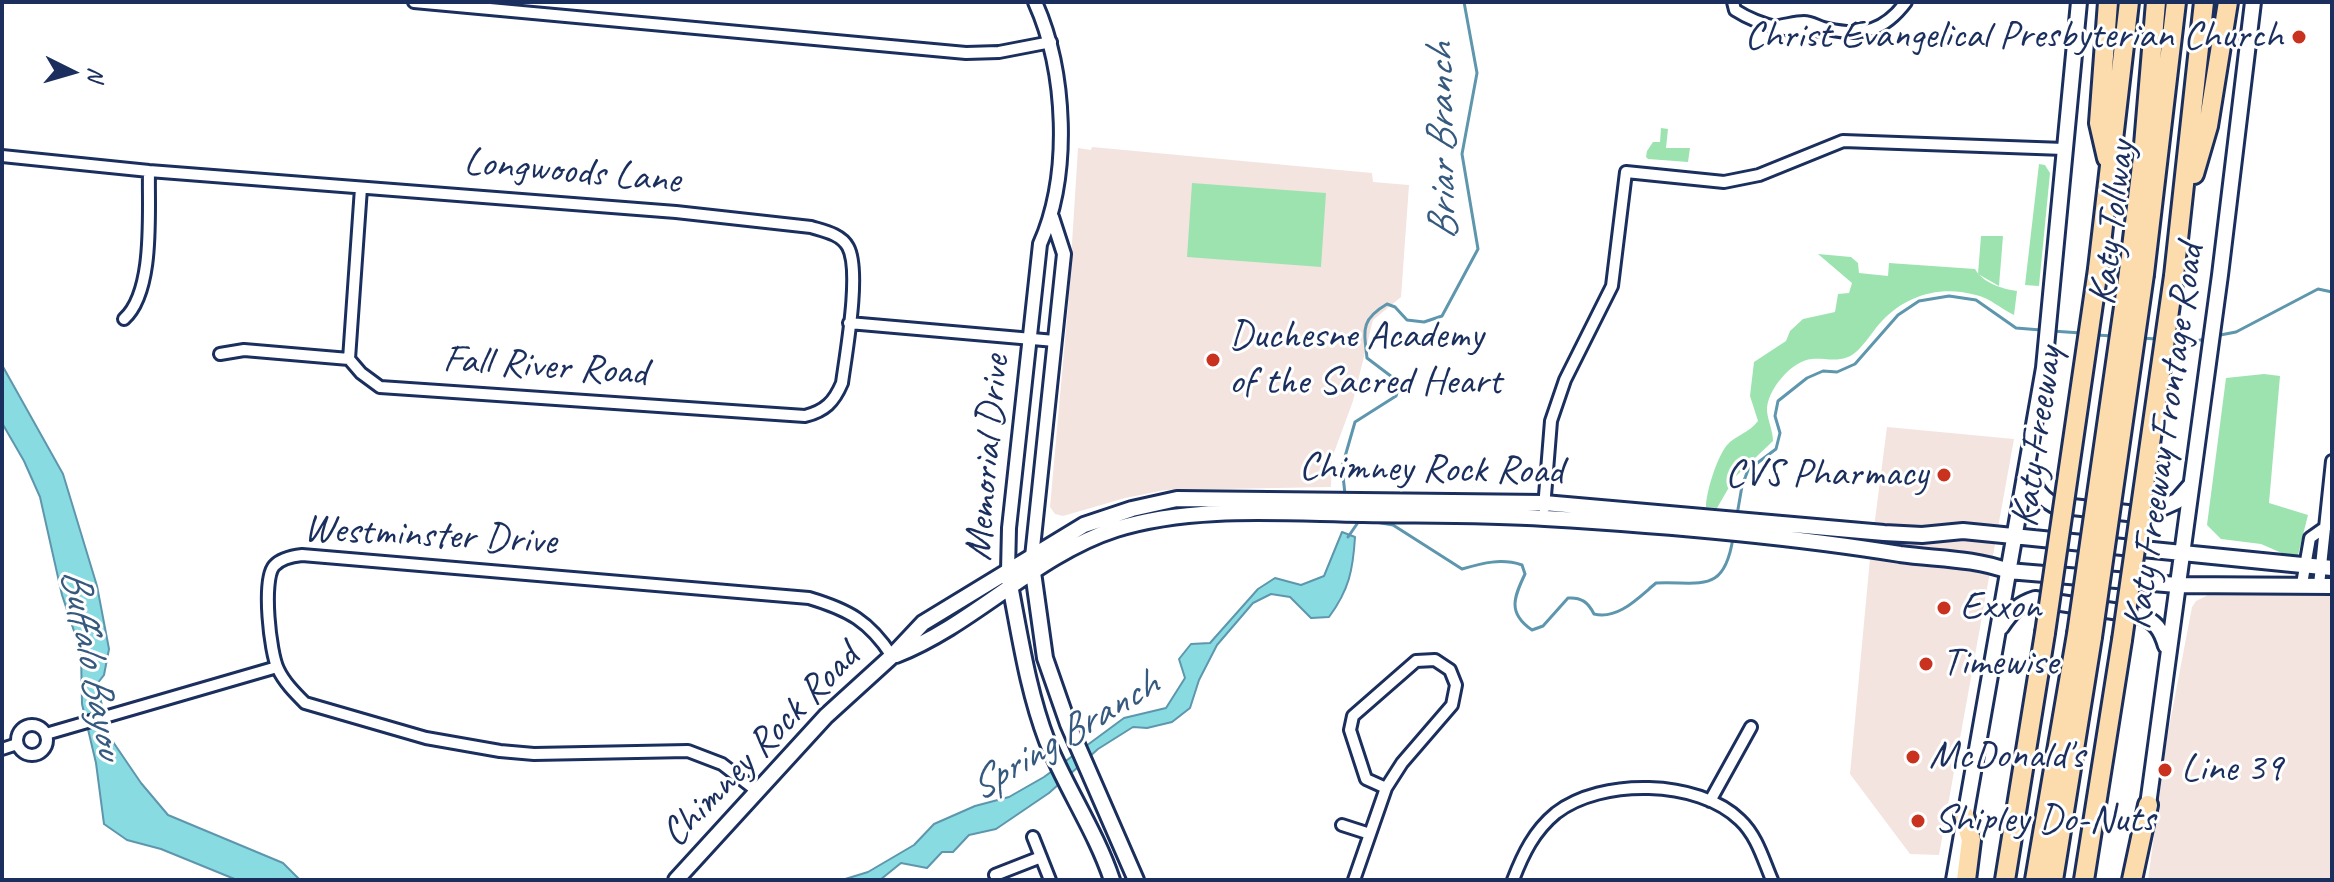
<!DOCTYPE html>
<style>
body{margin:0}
#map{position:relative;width:2334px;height:882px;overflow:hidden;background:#fff;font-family:Caveat,sans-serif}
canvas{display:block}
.frame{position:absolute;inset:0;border:4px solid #1b2f5e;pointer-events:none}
.north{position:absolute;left:32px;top:32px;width:80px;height:80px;-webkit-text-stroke:6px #fff;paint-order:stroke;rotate:95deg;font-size:22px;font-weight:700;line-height:32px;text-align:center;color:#1b2f5e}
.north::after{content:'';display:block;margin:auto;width:28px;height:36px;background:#1b2f5e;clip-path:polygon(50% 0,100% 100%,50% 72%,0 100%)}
</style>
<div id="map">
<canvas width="2334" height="882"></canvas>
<div class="frame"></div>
<div class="north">N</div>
</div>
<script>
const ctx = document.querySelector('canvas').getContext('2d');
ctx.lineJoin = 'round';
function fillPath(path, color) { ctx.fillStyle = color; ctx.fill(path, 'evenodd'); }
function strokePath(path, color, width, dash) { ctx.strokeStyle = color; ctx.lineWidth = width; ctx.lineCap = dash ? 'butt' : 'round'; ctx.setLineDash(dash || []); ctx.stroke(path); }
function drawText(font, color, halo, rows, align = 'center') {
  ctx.font = font + ' Caveat,sans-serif'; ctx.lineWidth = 6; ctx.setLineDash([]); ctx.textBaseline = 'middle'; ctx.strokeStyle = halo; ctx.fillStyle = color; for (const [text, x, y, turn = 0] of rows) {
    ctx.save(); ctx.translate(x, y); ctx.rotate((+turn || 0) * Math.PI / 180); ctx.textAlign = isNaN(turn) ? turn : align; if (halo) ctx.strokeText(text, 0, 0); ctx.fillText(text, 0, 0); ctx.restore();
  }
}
fillPath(new Path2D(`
 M1092,147L1372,173L1373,182L1409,185L1401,297L1373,320L1353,401L1332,458L1331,487L1165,490L1125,498L1063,516L1055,514L1050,507L1068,307L1078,148L1091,150Z
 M1887,427L2014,439L1939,855L1910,854L1850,774L1870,558Z
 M2332,590V880H2148L2167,738L2192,607L2196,601L2208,595Z`), '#f4e4e0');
fillPath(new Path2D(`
 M1661,128L1668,129L1666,148H1690L1688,162L1648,159L1646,157L1647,151L1653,142H1660Z
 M2039,164L2045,165L2050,173L2039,286L2025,285Z
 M1192,183L1326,193L1321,267L1187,257Z
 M1981,236H2003L1999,286L1978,274Z
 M1818,254L1851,257L1858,263L1859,273L1888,276L1889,263L1975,269C1983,283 2002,289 2017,291L2014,315C2001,309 1990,298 1976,295C1941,285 1906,295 1882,321C1872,331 1861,352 1848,357C1836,362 1824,358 1812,359C1792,360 1766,391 1767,411C1768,421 1773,431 1773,441L1735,477L1717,508L1706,507C1706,492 1717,457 1727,445C1736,435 1749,433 1758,421L1750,396L1754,362L1786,341L1790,331L1803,319L1835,312L1838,294L1849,293L1852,283Z
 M2264,374L2280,376L2269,503L2308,515L2298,555L2291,557L2261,544L2221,539L2207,525L2226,378Z`), '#9de3b0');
const water = new Path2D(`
 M2,365L63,474L97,586L109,649L104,675L97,684L109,736L141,783L168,815L283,863L300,880H237L161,849L127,840L104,824L96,763L82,704L81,652L62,595L40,497L24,461L2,423Z
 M1342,532L1355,537C1353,570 1349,590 1329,617L1311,618L1290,597L1271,594L1253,603L1217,645L1199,680L1190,708L1172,722L1147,728L1133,727L1098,749L1049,793L996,829L969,835L953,852H942L927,868L901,863L880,880H842L868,872L914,845L934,824L975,806L1009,797L1044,777L1124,718L1166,708L1185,678L1179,659L1191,644L1210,643L1258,589L1275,578L1301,585L1324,576Z`);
fillPath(water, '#89dbe2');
strokePath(water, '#5d96ad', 2);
strokePath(new Path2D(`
 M2052,331L2081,333
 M2096,335L2113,336
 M2215,336L2236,332L2318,289L2332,292
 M2140,338L2157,339
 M2172,340L2193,342L2208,338
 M1345,494L1342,467L1355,422L1396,396L1400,383L1367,358C1364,330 1360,320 1387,304L1395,307L1407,320L1424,322L1442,316L1478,249L1462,154L1477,73L1464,2
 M1737,515L1742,486L1748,470L1776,449L1780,433L1775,416L1778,401L1807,378L1823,371L1837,372L1855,364L1898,315L1919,301L1949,296L1976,300L2016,328L2041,330
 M1370,521L1393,525L1462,569C1483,563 1501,558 1522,565L1525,574C1514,597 1507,613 1532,630L1543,626L1568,598C1581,597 1588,602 1594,614C1618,620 1638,598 1656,583C1701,581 1724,595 1733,538
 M1348,537L1359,521`), '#5d96ad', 3);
const minor = new Path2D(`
 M414,2L966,53L999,52L1051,42
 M1733,2L1735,10C1760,26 1794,34 1824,30
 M1778,26C1786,25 1796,22 1804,22C1812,22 1820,28 1828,29C1863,37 1885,30 1906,2
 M2,156L149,171L676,212L811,227C824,231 841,234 848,247C861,271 846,353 842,383C834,402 825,411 805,416L380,387L361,373L349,359L361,188
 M124,319C155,291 148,211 149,171
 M849,323L1055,341
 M220,354L244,350L349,359
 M1544,508L1551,421L1565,380L1612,286L1626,172L1724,182L1759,175L1843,141L2064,149
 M2302,584L2310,538L2327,526
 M2319,585L2332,461
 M17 740a15 15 0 1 1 30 0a15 15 0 1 1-30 0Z
 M46,734L277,667
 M2,749L17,744
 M757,791L722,764L688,751L534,754L500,751L426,738L305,703C295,693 284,682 278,669C270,653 262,580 274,566C281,558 293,556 302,555L809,598C849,610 869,621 892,656
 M1710,801L1751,727
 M1342,825L1370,834
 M1033,837L1050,880
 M995,875L1041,857
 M1354,880L1386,788L1402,763L1452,705L1456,685L1450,670L1435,660L1416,661L1353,716L1350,730L1366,779L1386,788
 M1513,880C1523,854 1534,831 1556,813C1601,778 1698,779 1740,820C1757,836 1763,859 1772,880`);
const tertiary = new Path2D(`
 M1032,557L1064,254L1052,217
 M1008,571L1009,528L1040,244C1071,174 1066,71 1035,2`);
const secondary = new Path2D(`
 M2029,467C2033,485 2038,496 2054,505L2146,515L2177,501L2190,486
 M1032,565L1045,658L1068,724L1136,880
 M1009,580C1020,635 1027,688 1047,741C1066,788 1096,832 1112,880
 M2001,627C2011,612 2019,604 2035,599L2139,615C2156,622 2161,629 2166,646
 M896,655C975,624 1035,555 1116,529C1192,505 1284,513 1363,514C1424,515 1485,514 1545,518C1663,525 1783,535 1900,554C1936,559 1974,558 2008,571L2177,585L2332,586
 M2147,812L2220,275L2253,2
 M676,880L826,716L892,656L923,623L1084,525L1132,509L1177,499L1544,503L1884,533L1922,535L1963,531L2332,568
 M1954,880L2044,368L2079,2`);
const motorway = new Path2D(`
 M2107,158L2099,123L2108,2
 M2194,174L2208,126L2228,2
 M2098,269L2129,2
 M2129,272L2143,157L2156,2
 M2144,274L2176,2
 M2174,276L2204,2
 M1964,815L1971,840L1966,880
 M2005,880L2045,633
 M2035,880L2077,634
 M2053,880L2092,637
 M2084,880L2122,640
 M2132,880L2148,805`);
strokePath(minor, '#1b2f5e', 16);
strokePath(tertiary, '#1b2f5e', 18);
strokePath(secondary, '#1b2f5e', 20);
strokePath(motorway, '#1b2f5e', 24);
strokePath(minor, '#fff', 10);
strokePath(tertiary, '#fff', 12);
strokePath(secondary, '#fff', 14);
strokePath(motorway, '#fcdcac', 18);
const motorwayBridge = new Path2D(`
 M2045,633L2098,269
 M2077,634L2129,272
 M2092,637L2144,274
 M2122,640L2174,276`);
strokePath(motorwayBridge, '#1b2f5e', 24, []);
strokePath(motorwayBridge, '#fcdcac', 18);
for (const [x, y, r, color] of [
 [2299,37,8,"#c8321e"],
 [1213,360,8,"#c8321e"],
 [1944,475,8,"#c8321e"],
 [1944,608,8,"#c8321e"],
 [1926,664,8,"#c8321e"],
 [1913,757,8,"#c8321e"],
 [2165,770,8,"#c8321e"],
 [1918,821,8,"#c8321e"]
]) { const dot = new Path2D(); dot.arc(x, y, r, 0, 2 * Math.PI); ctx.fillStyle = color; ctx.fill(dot); strokePath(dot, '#fff', 3); }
drawText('40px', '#1b2f5e', '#fff', [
 ["Christ Evangelical Presbyterian Church",2283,37,"right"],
 ["Duchesne Academy",1229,337],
 ["of the Sacred Heart",1229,383],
 ["CVS Pharmacy",1928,475,"right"],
 ["Exxon",1960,608],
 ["Timewise",1942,664],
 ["McDonald's",1929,757],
 ["Line 39",2181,770],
 ["Shipley Do-Nuts",1934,821]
], 'left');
drawText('40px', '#1b2f5e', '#fff', [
 ["Longwoods Lane",572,172,5],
 ["Katy Tollway",2113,223,-83],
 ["Fall River Road",545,367,4],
 ["Katy Freeway",2038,437,-82],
 ["Katy Freeway Frontage Road",2165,437,-82],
 ["Memorial Drive",988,458,-85],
 ["Chimney Rock Road",1431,470,1],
 ["Westminster Drive",430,536,3],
 ["Chimney Rock Road",761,746,-46]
]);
drawText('italic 42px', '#365a7f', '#fff', [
 ["Briar Branch",1443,142,-91],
 ["Buffalo Bayou",91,663,79],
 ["Spring Branch",1064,737,-31]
]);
</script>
